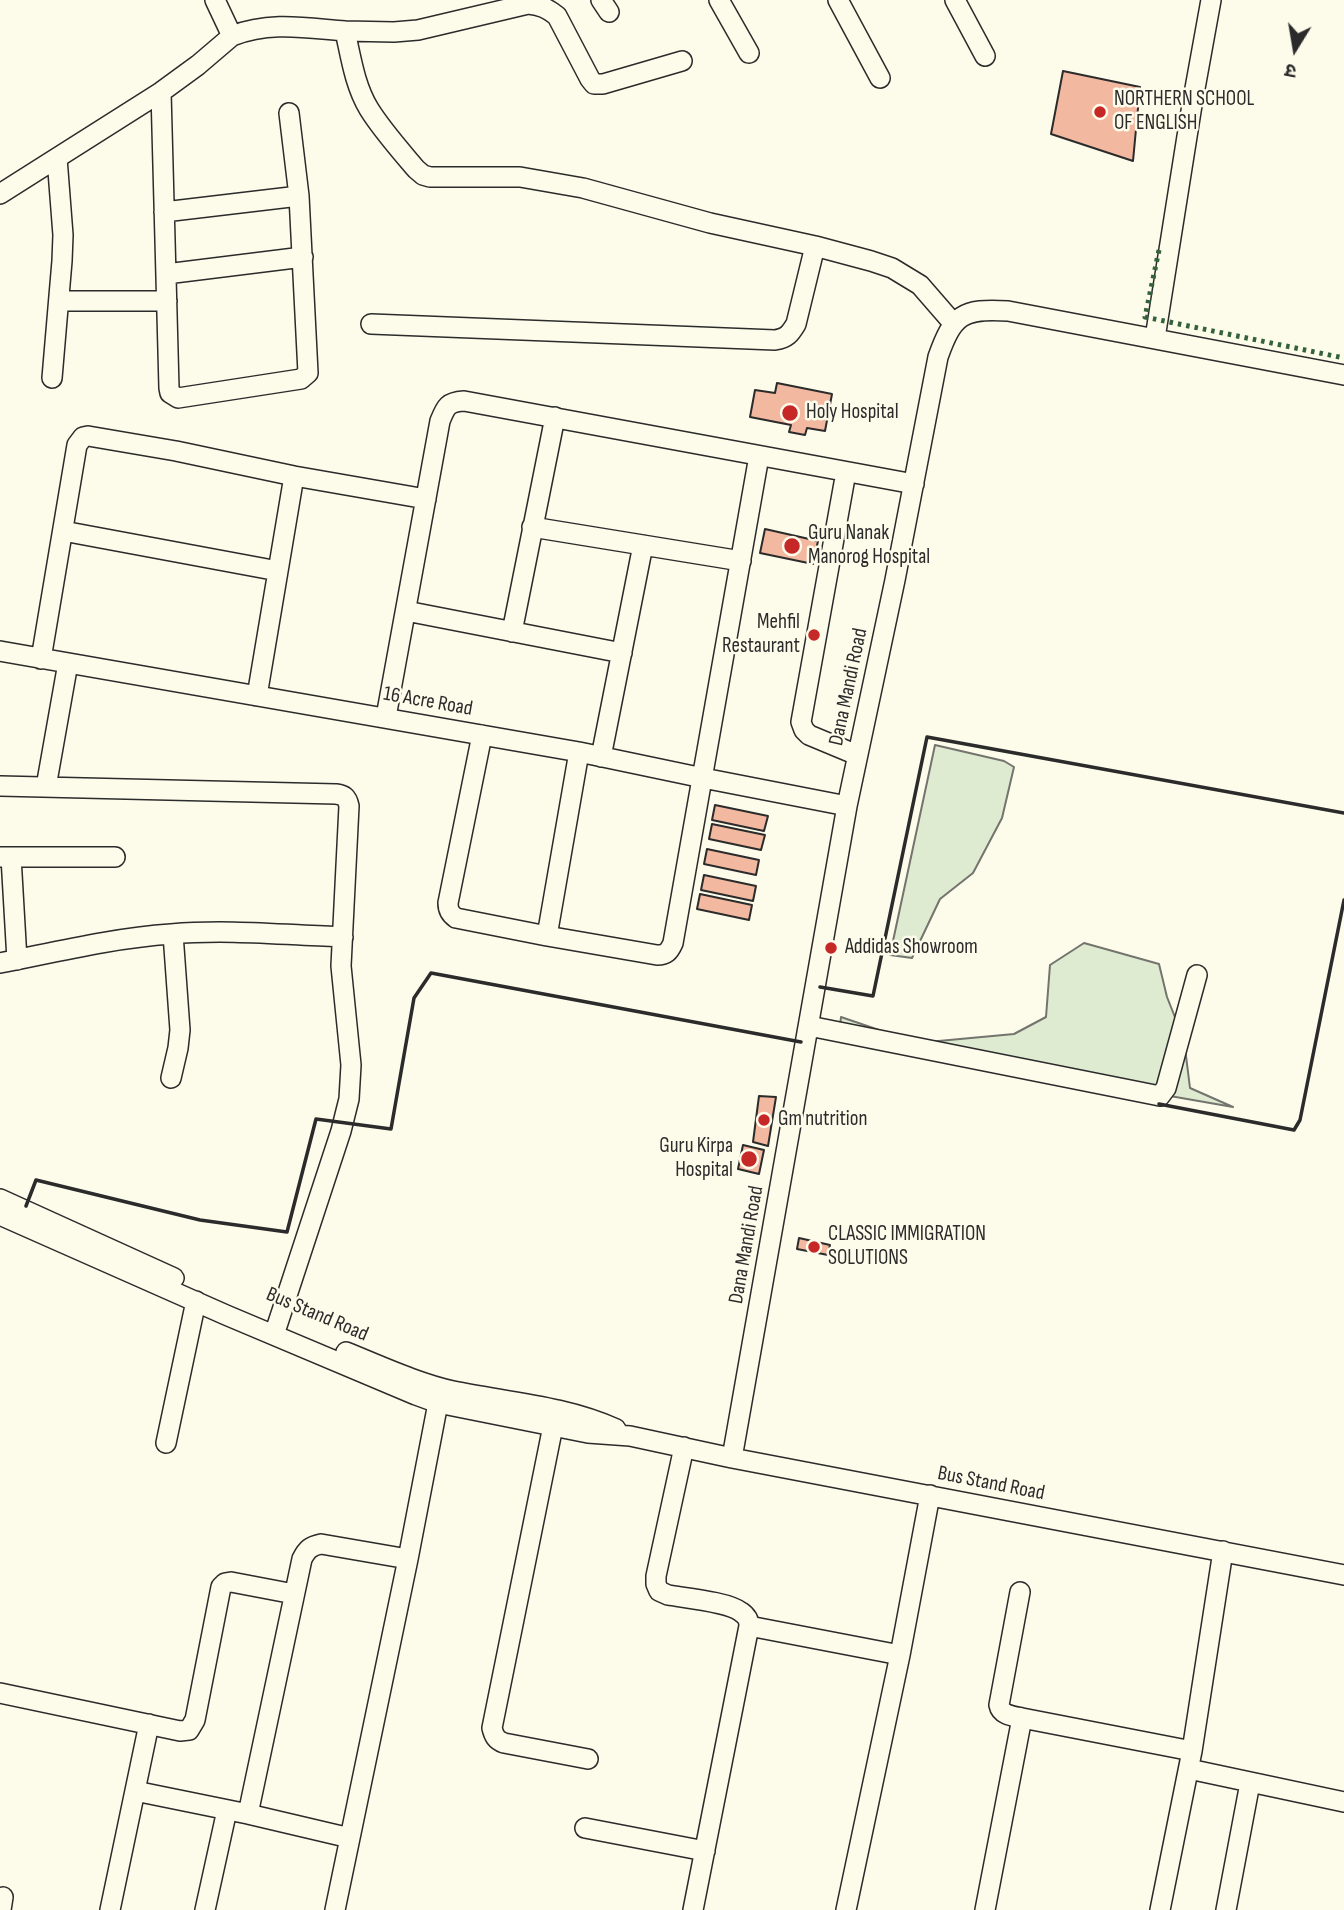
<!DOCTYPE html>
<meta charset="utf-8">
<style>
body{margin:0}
#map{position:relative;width:1344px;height:1910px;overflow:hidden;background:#fdfbea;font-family:"Sofia Sans Condensed","Noto Sans Devanagari",sans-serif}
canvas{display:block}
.north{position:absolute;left:1260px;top:14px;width:70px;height:70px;-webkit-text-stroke:5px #fdfbea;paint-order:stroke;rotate:191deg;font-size:19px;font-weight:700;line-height:28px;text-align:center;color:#2b2b2b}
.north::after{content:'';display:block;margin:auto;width:24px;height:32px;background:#2b2b2b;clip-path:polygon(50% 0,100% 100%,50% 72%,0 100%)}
</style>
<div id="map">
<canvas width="1344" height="1910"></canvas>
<div class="north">उ</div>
</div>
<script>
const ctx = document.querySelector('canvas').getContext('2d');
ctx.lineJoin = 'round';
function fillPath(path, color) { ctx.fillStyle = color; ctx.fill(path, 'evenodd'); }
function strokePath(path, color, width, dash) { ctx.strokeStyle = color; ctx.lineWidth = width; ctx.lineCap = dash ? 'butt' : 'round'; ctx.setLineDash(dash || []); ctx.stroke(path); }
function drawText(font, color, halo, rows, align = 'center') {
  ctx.font = font + ' "Sofia Sans Condensed",sans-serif'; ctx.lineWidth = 5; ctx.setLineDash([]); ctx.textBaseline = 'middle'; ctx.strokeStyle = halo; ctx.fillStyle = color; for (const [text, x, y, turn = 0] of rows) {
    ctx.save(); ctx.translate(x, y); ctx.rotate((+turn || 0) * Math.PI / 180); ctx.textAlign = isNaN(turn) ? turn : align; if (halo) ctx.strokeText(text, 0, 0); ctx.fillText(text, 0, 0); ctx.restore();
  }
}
const green = new Path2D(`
 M935,745L1004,761L1014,767L1002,818L973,873L940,899L912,958L890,955Z
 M1084,943L1159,964L1167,997L1184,1040L1190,1088L1233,1107L981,1063L839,1035L841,1017L917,1043L1014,1034L1046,1017L1050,965Z`);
fillPath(green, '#deebd1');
strokePath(green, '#74746e', 2);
const building = new Path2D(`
 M1063,71L1140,87L1133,161L1051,134Z
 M777,383L832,394L825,431L807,428L805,435L789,432L791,425L750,417L755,390L775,393Z
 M765,529L818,541L813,564L760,553Z
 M715,805L768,816L764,831L712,820Z
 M712,824L765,835L761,850L709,839Z
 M707,849L759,860L756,875L704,864Z
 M704,875L756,886L753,901L701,890Z
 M700,894L752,905L749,920L697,909Z
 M759,1096L776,1097L768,1146L753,1142Z
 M743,1145L764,1150L759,1174L738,1169Z
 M799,1238L830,1245L828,1255L797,1249Z`);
fillPath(building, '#f2b8a0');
strokePath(building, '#2b2b2b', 2);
const minor = new Path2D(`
 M601,0L609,12
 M719,0L749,53
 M838,0L880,78
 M955,0L985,56
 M345,31L394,32L418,30L528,4C540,5 547,8 557,16L590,79L594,84H603L682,61
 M232,36C270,21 306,28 345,31C351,58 355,86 369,109C382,130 400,150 416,169L423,175L430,177H520L583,188L710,223L815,246L871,261L892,268L920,285L953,323
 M161,92L169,388L170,393L178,398L301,379L308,373L299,196L289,113
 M0,194L161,92L198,65L232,36L215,0
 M164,212L299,196
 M166,274L303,257
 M59,301H167
 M371,324L775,340C787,338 790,334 796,324L815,246
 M1155,338L1192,105L1211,0
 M52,378L62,261L63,235L57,158
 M846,472L801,722L804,730L809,735L857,755
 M532,527L741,561
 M63,531L278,571
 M406,611L622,653
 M512,632L555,417
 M0,651L579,752L703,778L847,806
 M41,659L77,445L83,437L88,436L176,451L294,476L426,499
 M257,696L294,476
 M386,717L440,421C446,406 448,402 464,401L914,484
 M482,735L448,903C448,910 450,914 456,918L547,936L657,955C666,955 669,952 673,943L759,456
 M601,757L643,545
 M0,786L336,794C344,795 347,797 349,806L341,966L351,1065L349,1099L341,1131L274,1335
 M46,787L68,663
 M0,857H115
 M11,857L17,960
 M547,936L579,752
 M0,963C56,952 113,938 171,934C228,929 286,935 343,937
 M809,1026L1160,1096L1166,1088L1197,975
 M171,1078L178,1048L180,1030L173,934
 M0,1199L174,1278
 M0,1215L226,1315L416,1395L438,1403L588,1433L630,1436L732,1458L1344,1575
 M346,1352C381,1366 417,1383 453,1391C507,1402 566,1406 616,1429
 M553,1426L492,1728C494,1736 496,1740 504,1743L588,1759
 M166,1443L196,1301
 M684,1447L656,1576V1584L659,1591L668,1595C685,1598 729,1602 741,1612C747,1616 749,1620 749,1626L693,1910
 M732,1458L847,806L895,580L938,357C953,315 962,308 1008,311L1344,375
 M1020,1592L999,1705C1001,1715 1012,1716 1022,1718L1192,1751
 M749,1626L900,1655
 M0,1693L180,1731L189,1730L195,1720L221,1587L225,1583L231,1582L294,1594
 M1189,1769L1344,1802
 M135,1791L248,1814L350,1838
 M248,1814L302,1559C307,1549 311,1546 321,1544L408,1559
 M585,1828L705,1851
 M1,1910L3,1897
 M110,1910L149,1724
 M205,1910L227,1810
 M335,1910L408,1559L438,1403
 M846,1910L900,1655L930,1495
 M985,1910L1022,1718
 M1160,1910L1192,1751L1223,1551
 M1226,1910L1250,1783`);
strokePath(minor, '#2b2b2b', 22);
strokePath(minor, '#fdfbea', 19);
strokePath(new Path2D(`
 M1159,250L1145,317L1344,358`), '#34623c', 5, [3.5, 5]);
strokePath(new Path2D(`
 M820,987L873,996L927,737L1344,813
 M1159,1104L1294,1130L1300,1120L1344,900
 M26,1206L36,1180L200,1220L287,1232L316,1119L391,1129L414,998L431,973L801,1042`), '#2b2b2b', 3.5);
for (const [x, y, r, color] of [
 [1100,112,7,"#c62828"],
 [790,413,9,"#c62828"],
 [792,546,9,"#c62828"],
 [814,635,7,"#c62828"],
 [831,948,7,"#c62828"],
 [764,1120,7,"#c62828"],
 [749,1159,9,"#c62828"],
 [814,1247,7,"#c62828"]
]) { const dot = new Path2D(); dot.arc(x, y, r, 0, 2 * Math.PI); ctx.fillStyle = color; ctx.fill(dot); strokePath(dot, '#fdfbea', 2.5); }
drawText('21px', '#2b2b2b', '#fdfbea', [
 ["NORTHERN SCHOOL",1114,100],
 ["OF ENGLISH",1114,124],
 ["Holy Hospital",806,413],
 ["Guru Nanak",808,534],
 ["Manorog Hospital",808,558],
 ["Mehfil",800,623,"right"],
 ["Restaurant",800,647,"right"],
 ["Addidas Showroom",845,948],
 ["Gm nutrition",778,1120],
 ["Guru Kirpa",733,1147,"right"],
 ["Hospital",733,1171,"right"],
 ["CLASSIC IMMIGRATION",828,1235],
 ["SOLUTIONS",828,1259]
], 'left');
drawText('21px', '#2b2b2b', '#fdfbea', [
 ["Dana Mandi Road",849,687,-78],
 ["16 Acre Road",428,702,10],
 ["Dana Mandi Road",747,1245,-80],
 ["Bus Stand Road",317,1315,23],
 ["Bus Stand Road",991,1484,11]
]);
</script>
